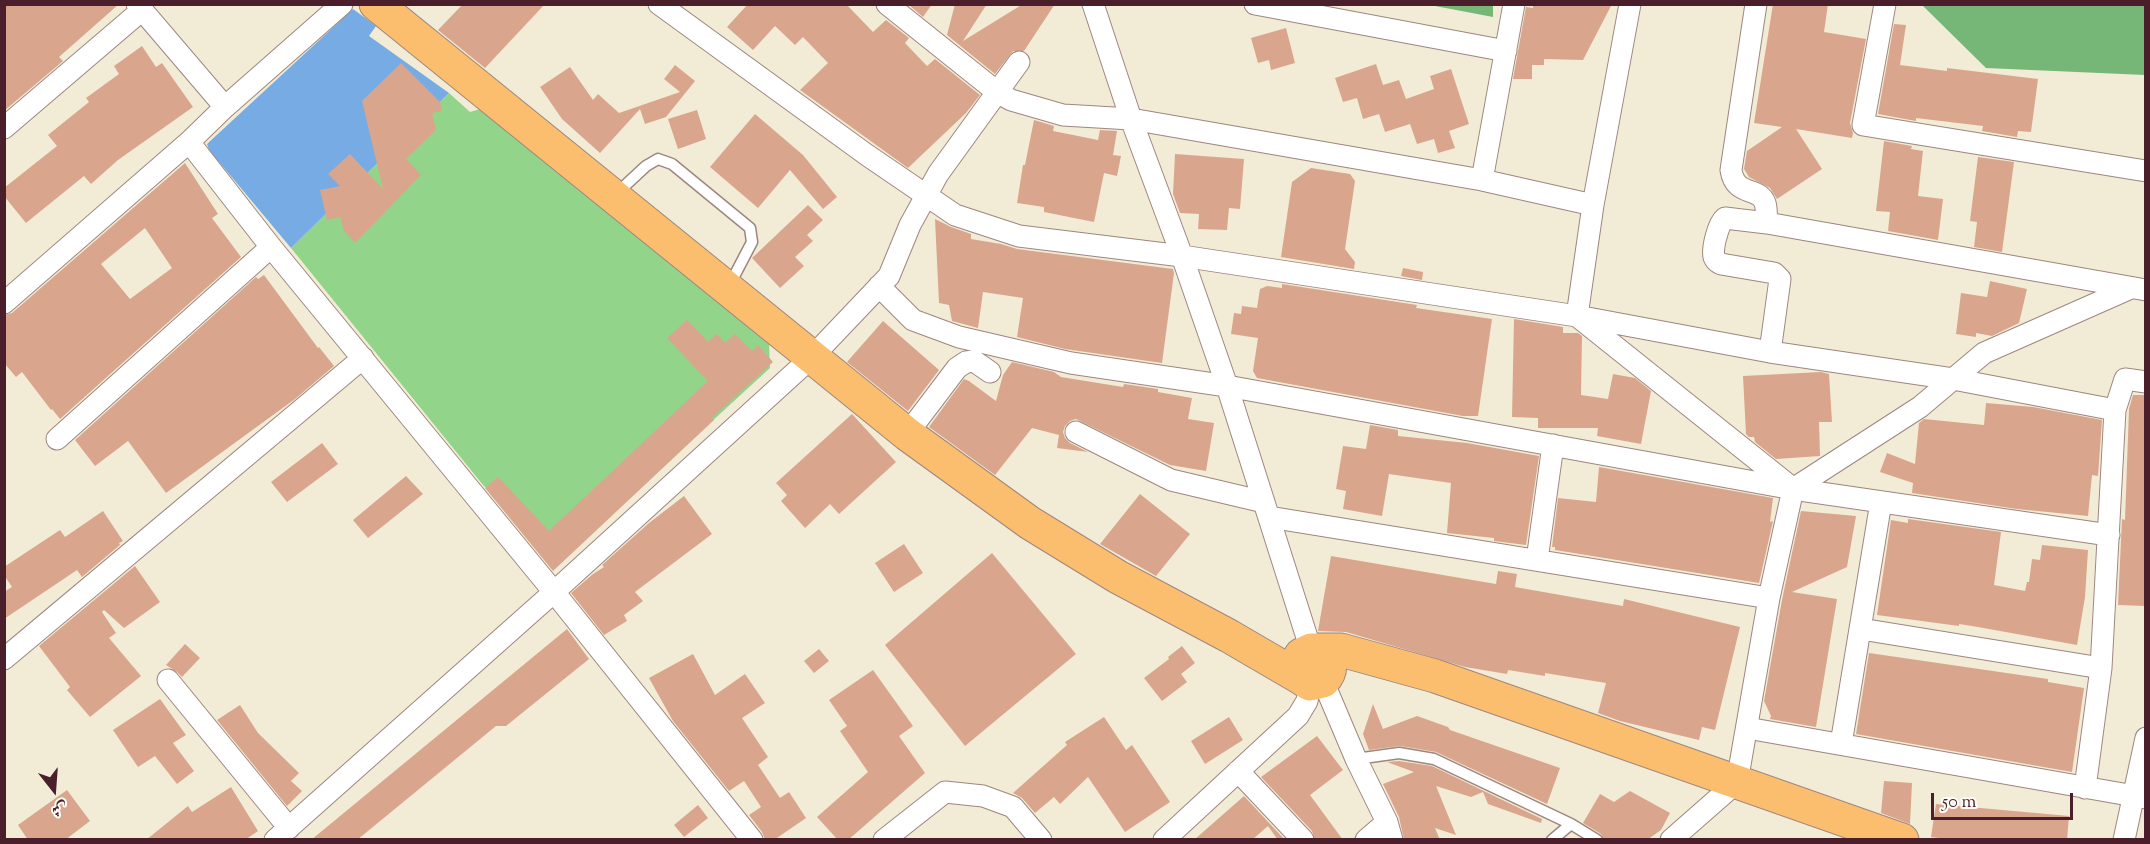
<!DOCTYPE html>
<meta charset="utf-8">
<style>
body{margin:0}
#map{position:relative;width:2150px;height:844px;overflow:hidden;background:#f2ecd6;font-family:"Sorts Mill Goudy",Amiri,serif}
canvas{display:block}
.frame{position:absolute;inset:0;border:6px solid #4a1f2b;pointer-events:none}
.north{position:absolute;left:24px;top:760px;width:60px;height:60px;-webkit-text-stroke:4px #fdfcf7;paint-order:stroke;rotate:163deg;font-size:16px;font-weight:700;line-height:24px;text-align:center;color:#4a1f2b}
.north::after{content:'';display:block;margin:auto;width:21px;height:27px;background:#4a1f2b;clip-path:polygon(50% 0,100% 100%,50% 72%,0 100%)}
.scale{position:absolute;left:1931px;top:793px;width:142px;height:27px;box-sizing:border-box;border:3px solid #4a1f2b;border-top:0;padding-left:8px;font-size:18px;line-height:21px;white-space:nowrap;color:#4a1f2b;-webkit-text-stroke:4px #fdfcf7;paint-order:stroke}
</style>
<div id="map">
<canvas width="2150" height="844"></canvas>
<div class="frame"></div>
<div class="north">ش</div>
<div class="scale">50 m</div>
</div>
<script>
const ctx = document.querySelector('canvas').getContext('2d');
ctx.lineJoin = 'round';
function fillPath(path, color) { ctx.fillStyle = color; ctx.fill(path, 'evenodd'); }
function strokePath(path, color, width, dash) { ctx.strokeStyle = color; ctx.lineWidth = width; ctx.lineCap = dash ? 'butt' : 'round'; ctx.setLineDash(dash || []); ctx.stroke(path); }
fillPath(new Path2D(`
 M449,93L470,112L487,107L769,343L770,368L563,558L483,485L291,248Z`), '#93d48b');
fillPath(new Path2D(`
 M1431,5H1493V17L1435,6Z
 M1922,5H2145V75L1986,68Z`), '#76b677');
fillPath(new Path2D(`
 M353,9L376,26L369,36L449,93L291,248L209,150L207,144Z`), '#76abe4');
fillPath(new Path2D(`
 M4,4H119L59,57L63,61L4,111Z
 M463,4H545L485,68L438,30Z
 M748,4H846L873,32L886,20L909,38L905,43L927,66L935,59L980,95L966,113L908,168L800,90L828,63L803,37L795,45L775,26L753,50L727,27Z
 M908,4H932L923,17Z
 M955,4H987L963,41L1023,4H1055L1024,51H1013L995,74L947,35Z
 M1533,4H1612L1583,60L1544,59V65H1532V79H1513L1526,7L1533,8Z
 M1773,4H1828L1824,32L1866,39L1850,123L1853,133L1852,138L1796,129L1822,169L1777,199L1770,188L1749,177L1744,169L1747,151L1782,127L1754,123Z
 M1894,24L1906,25L1900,65L1947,71V68L2038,79L2031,132L2018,131L2017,137L1982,131L1983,126L1916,118V121L1878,114Z
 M1286,28L1295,63L1271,70L1269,60L1258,63L1251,38Z
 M142,46L156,67L162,63L193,107L118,160L91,184L84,176L26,223L4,196V188L57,146L48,135L89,102L86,98L119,74L114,66Z
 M401,63L440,102L442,111L432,113L436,130L406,159L421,175L355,243L344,231L340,217L327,220L320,190L340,186L328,174L350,154L383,189L362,101Z
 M1376,64L1383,85L1399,80L1406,99L1434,89L1430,76L1451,69L1469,124L1449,131L1455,148L1438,153L1434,139L1417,144L1410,124L1385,132L1379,114L1363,119L1357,98L1343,102L1335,78Z
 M675,65L695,81L666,117L645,124L640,109L600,153L562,119L540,87L570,67L593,100L598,94L619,113L680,92L664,79Z
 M697,110L706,139L678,149L668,119Z
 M755,114L803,155L837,197L823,209L790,170L758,208L710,167Z
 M1034,120L1054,126L1053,131L1098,140L1100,130L1117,131L1113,155L1121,156L1117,176L1104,173L1094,222L1044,212V207L1017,203L1023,165H1025Z
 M1884,141L1912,146L1911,149L1923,151L1918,196L1943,199L1938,240L1888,231L1890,212L1876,211Z
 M1175,154L1244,159L1240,209L1229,208L1227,230L1198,229L1199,214L1180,213L1173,194Z
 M1978,157L2014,162L2002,252L1974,247L1977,222L1970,221Z
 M185,163L218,214L212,218L241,257L60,419L52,409L51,410L22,372L16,377L4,363V315L12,313ZM145,228L172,268L130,299L101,264Z
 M1311,168L1350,174L1355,181L1345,249L1355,262L1354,269L1281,257L1292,182Z
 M808,205L823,220L807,235L813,241L795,257L804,266L780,288L752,258Z
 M935,219L951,227L971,234V239L1001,244L1017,249L1173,269L1174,273L1162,363L1065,349L1017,337L1023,298L983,292L978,328L952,321L949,305L939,303Z
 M1403,268L1423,272L1422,280L1401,276Z
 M264,275L318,348L319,347L334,366L295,399L166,493L128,441L95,466L75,440L256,277L258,279Z
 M1990,281L2027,289L2019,323L1992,336L1976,333V337L1956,334L1961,293L1987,297Z
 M1282,284L1417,305L1416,308L1492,319L1478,416H1463L1257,378L1253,371L1258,338L1231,334L1234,313L1241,314L1242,306L1257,308L1260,289L1267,286L1282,288Z
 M1514,319L1563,327V333H1578L1582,336L1581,395L1608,399L1613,374L1635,378L1651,391L1641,444L1597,436L1598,428H1538V418L1512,417Z
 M687,320L708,342L717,334L725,343L735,334L752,351L758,345L773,362L712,418L714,420L553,571L485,488L498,477L549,531L708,381L667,338Z
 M883,321L939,370L908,411L847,362Z
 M1012,362L1054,372L1061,377L1123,387L1124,384L1158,389V392L1192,398L1188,419L1214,423L1206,471L1170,465L1076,419L1070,421L1065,426L1063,432L1065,438L1070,443L1088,452L1057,448L1059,435L1032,428L995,475L929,427L964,379L969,381L996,401L1003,375Z
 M1821,372L1829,374L1832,422H1819L1820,456L1776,459L1755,442L1754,437H1749L1746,434L1743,376Z
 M2133,395H2145V606L2118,605L2122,519L2125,520L2129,409Z
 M1986,403L2033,407L2102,420L2098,476L2092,475L2088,516L2017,509L1912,493L1913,483L1880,472L1887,453L1915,464L1919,423L1924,419L1984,425Z
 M852,414L896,462L839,514L830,504L805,528L781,501L787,495L776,483Z
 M1370,425L1398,430V436L1467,443L1539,456L1526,545L1494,541V538L1447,533L1451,483L1389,474L1382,516L1343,509L1346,491L1336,489L1343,446L1366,449Z
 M322,443L338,464L287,502L271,482Z
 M1599,467L1773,498L1770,522L1773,521L1759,583L1555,550V547H1552L1558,498L1596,502Z
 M406,476L423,494L368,538L353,520Z
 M1140,494L1190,534L1156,576L1100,544Z
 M684,496L712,534L635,592L643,601L624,615L627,621L604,635L571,593L593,574L604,567L602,565L649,523Z
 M103,511L123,541L119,543L120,545L82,577L77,570L4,619V592L12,587L4,575V567L60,530L65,537Z
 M1801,511L1856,516L1847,567L1792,592L1837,599L1816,727L1770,719L1771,716L1764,701L1782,600Z
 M1908,519L2001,532L1994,585L2025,591L2027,582H2029L2032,559L2040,560L2042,545L2088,550L2085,597L2077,645L1978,627L1959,624V626L1877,615L1891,520L1908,523Z
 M904,544L923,573L894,592L875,563Z
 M992,553L1076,654L965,746L885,645Z
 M1331,556L1496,584L1498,571L1517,574L1515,587L1623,606L1624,599L1740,627L1715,730L1702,727L1699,740L1620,721L1598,713L1606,683L1545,673V676L1508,670L1507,674L1465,667L1346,632L1318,631Z
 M135,566L160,602L124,628L104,610L102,612L116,633L109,638L141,676L90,717L67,690L70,687L39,646Z
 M567,629L589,659L506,726H496L357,840H311Z
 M185,644L200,658L182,677L177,672L166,665Z
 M1182,646L1195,663L1181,674L1187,682L1162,701L1144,678L1169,659L1168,657Z
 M819,649L829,661L814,673L804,661Z
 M1869,653L2048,679V682L2084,688L2072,772L1856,734Z
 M693,654L715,695L745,674L765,703L742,718L768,757L758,765L780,798L789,792L806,818L774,840H765L762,832L749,815L761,807L744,781L729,791L673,721L649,678Z
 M873,670L913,726L899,736L925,773L848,840H838L817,817L868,772L840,731L847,726L829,700Z
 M160,699L186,735L173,743L194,771L177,784L155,756L138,767L113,730Z
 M1373,704L1383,729L1417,716L1448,727L1450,730L1560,768L1547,804L1436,752L1400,746L1369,750L1363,734Z
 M240,705L258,733L299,773L291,781L302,791L287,806L217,720Z
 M1104,717L1126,750L1132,745L1170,802L1125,832L1088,777L1060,804L1054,797L1035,813L1022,798L1013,793L1067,745L1065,742Z
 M1229,717L1243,740L1205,764L1191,741Z
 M1317,736L1343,770L1310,795L1343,840H1315L1312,831L1261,777Z
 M1399,761L1432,766L1542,819L1541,823L1488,804L1483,792L1471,797L1436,786L1456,835L1435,828L1440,840H1404L1399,817L1383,784L1414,772L1387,762Z
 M1884,781L1912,783L1910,824L1881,813Z
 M231,787L258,831L245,840H146L188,806L192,812Z
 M67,790L90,821L65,840H28L18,825Z
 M1630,791L1670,813L1661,830L1647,840H1604L1601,834L1583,823L1600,794L1614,802Z
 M1244,796L1285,840H1278L1268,826L1252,840H1194Z
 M1936,804L2069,816L2067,840H1954L1931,837Z
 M698,805L708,818L684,837L674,825Z`), '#daa58d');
const service = new Path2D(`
 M617,193L646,166L658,159L672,164L750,228L752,242L729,286
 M1356,759L1399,753L1434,759L1571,824L1597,840
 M1552,840L1571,824`);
const minor = new Path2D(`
 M137,4L225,107
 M659,4L867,155L955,215L1019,236L1182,256L1577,316L1770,352L1953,379L2115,410
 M887,4L997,92L1011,100L1063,115L1131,119L1482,180L1593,205
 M1093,4L1131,119L1182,256L1227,386L1311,650
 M1255,4L1506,51
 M1630,4L1593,205L1577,316L1791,487
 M1756,4L1731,170C1735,197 1759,186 1765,203C1767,209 1766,217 1767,223
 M1885,4L1863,125L2146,171
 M4,128L142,10
 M189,142L271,247L554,592L752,840
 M1482,180L1514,4
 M879,286L913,320L959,337L1071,363L1227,386L1793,489L2109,535
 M4,303L189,142L225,107L342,4
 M1770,352L1780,279L1774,273L1721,264C1718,262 1716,262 1714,257C1712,248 1718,224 1725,218L1767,223L2146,290
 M1076,432L1171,480L1264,502
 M907,434L957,368L966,362L974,361L990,372
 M57,439L271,247
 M1269,517L1769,598
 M1537,560L1553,445
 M1861,629L2101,668
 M4,659L363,358
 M168,680L289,828
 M1323,681L1356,759L1387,822L1392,840
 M1747,728L2146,798
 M1841,744L1881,502
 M1238,771L1303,840
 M2085,788L2101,668L2115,410L2125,379L2146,382
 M275,840L554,592L812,357L889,276L910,225L938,174L1019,62
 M884,840L945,792L983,796L1013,807L1041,840
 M1164,840L1298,716L1307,701L1310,684
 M1366,840L1387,822
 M1671,840L1737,782L1769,598L1793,489L1920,407L1984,353L2131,288
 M2124,840L2146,738`);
const primary = new Path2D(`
 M376,4L907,434L1030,523L1118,577L1229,636L1301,678
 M1316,650C1331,656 1334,669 1323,681L1310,684L1301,678L1297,673L1298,660L1301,655L1311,650H1341L1435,676L1902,840`);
strokePath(service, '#9e8680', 13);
strokePath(minor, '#9e8680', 23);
strokePath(primary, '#9e8680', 35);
strokePath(service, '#fff', 10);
strokePath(minor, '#fff', 21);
strokePath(primary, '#fbbe6e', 33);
</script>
